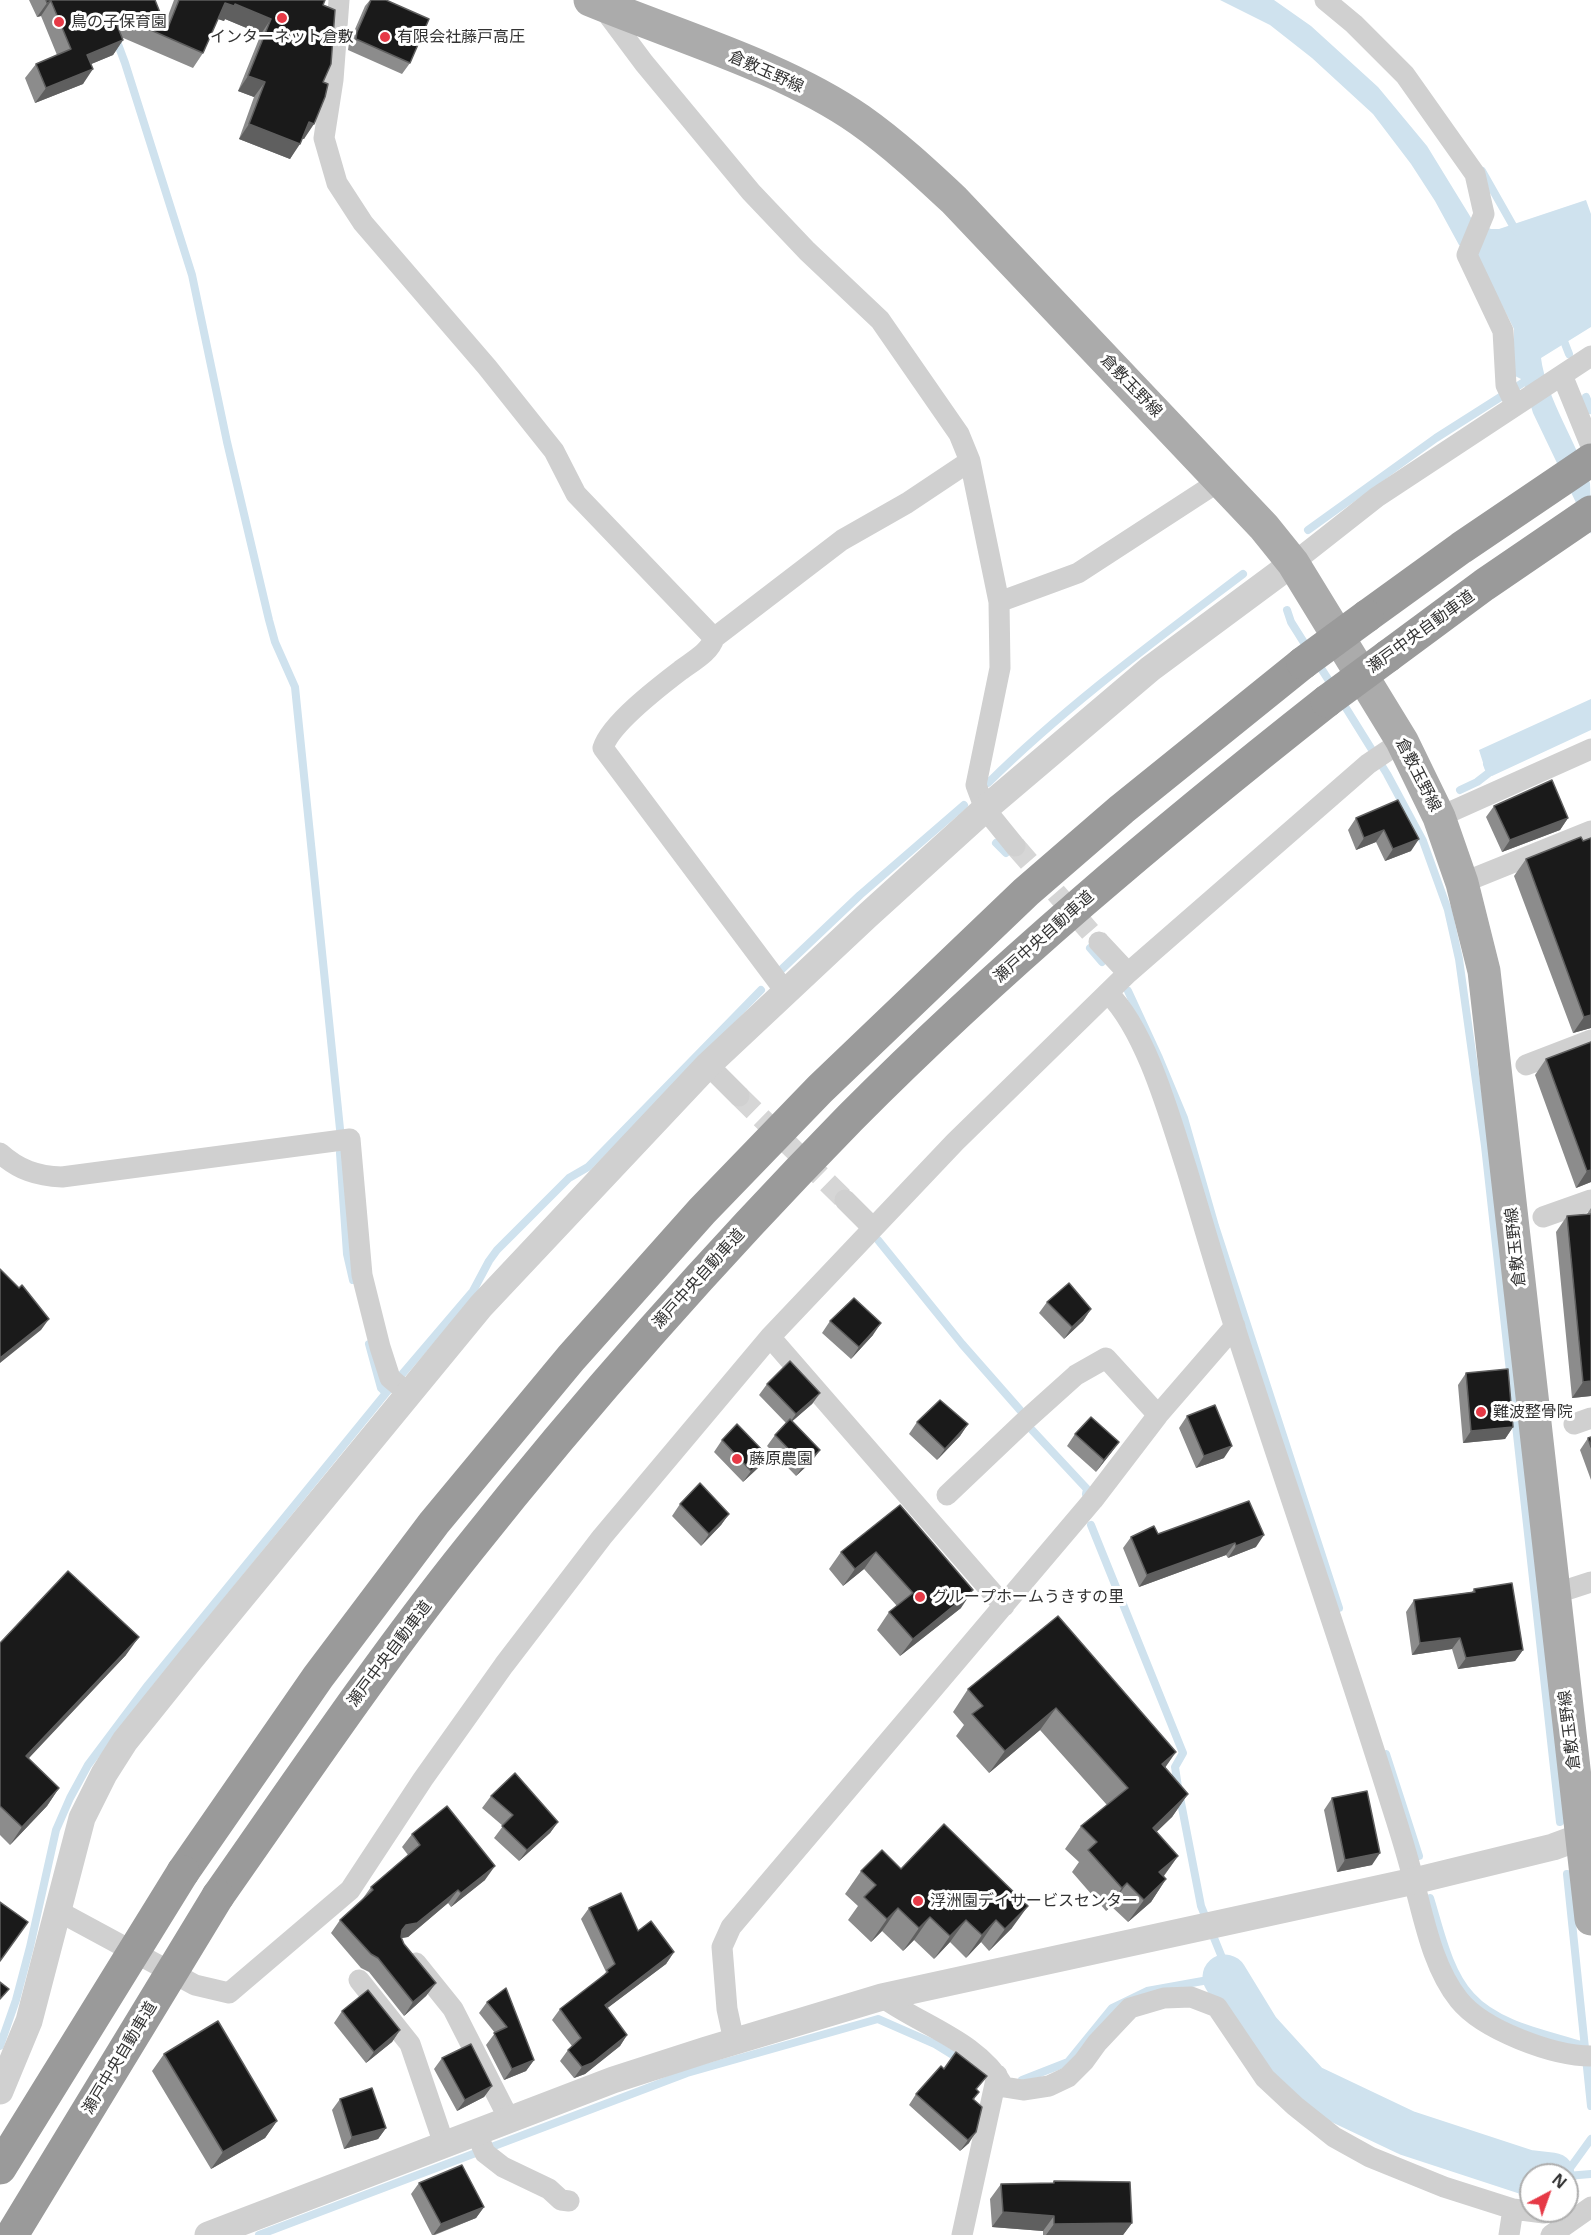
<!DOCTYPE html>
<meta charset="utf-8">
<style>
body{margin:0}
#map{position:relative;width:1591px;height:2235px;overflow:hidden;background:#fff;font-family:"Open Sans",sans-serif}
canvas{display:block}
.north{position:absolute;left:1519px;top:2163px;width:60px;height:60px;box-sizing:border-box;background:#fff;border:2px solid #adadad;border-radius:50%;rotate:41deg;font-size:16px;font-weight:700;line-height:24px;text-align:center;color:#333}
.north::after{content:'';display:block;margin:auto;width:21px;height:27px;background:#e63946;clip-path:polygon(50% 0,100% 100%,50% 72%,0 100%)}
</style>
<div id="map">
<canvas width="1591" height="2235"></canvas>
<div class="north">N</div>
</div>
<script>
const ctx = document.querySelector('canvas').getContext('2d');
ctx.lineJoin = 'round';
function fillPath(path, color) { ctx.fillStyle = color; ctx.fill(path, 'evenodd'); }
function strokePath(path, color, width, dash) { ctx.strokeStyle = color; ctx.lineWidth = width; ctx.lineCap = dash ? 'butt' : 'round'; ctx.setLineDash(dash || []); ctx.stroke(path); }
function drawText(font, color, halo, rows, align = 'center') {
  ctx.font = font + ' "Open Sans","Noto Sans JP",sans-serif'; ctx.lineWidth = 6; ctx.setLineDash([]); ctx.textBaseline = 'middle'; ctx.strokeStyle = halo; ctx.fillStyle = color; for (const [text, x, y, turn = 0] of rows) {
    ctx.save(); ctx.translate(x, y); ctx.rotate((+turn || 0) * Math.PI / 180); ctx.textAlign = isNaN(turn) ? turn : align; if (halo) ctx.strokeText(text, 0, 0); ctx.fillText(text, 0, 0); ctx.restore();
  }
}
fillPath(new Path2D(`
 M1220,0H1274L1311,26L1378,87L1427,146L1473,221L1491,229H1499L1586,200L1591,214V327L1541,358C1546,397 1577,444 1590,483C1591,498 1591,519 1591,534L1533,413L1523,380L1513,375L1514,329L1476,254L1459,245L1435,201L1411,164L1373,114L1312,58L1270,25Z
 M1591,699V730L1492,776L1485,769L1479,750Z`), '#cfe2ee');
strokePath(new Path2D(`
 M116,39L125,63L192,275L227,442L269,620L275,642L295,687L340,1129
 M1482,171L1516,231
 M1562,336L1569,354
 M1586,397L1591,410
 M1308,530L1436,438L1532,377
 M1287,610L1291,622L1308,649
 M1317,662L1333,687
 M1341,700L1387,774L1423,841L1448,910L1459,959L1485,1146L1560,1822
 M988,783C1066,706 1156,640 1243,574
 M1460,790L1477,782L1490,772L1487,764
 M996,843L1006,853
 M1090,948L1102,962
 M782,969L860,895L964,805
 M1128,991L1159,1058L1184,1118L1215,1226L1339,1608
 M340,1153L347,1254L353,1280
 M878,1240L962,1344L1020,1410
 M369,1344L381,1388L386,1393
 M1032,1430L1087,1489L1086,1494
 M1386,1754L1419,1856
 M1567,1874L1591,2106
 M1430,1898C1440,1930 1448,1971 1471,1996C1498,2026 1547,2034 1584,2046
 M0,2046L16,2000L30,1947L56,1830L70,1798L88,1765L148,1685L386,1393L473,1291L489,1261L497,1250L569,1178L588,1167L761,990
 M1022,2080L1068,2062L1112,2008L1147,1991L1225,1977L1223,1960L1201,1906L1178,1787L1175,1767L1183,1753L1091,1525
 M1565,2175L1591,2139
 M1567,2176L1591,2174
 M1522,2191L1526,2172
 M259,2235L687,2073L878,2019L935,2044L961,2060`), '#cfe2ee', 8);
strokePath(new Path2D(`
 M1225,1977L1258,2031L1308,2086L1407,2133L1526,2172L1552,2175`), '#cfe2ee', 45);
strokePath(new Path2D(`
 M1015,846L1099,942
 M739,1096L845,1200`), '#d6d6d6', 21, [21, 10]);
strokePath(new Path2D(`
 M339,0L333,80L324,138L337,183L363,223L487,367L554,451L576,494L714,638L842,540L907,503L970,461
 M1325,0L1354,24L1405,75L1475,174L1484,214L1467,255L1503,331L1506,385L1515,404
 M603,8L644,63L751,192L807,251L880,320L959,434L970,461L999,602L1000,668L976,785L985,809L1015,846
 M1562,375L1591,446
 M1293,563L1377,497L1591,356
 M999,602L1078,573L1221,480
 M714,638C710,652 693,661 681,670C660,686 610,724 603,748L785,991
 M1439,817L1591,749
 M1462,883L1591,831
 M1099,942L1128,973
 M1108,993C1147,1032 1170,1118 1187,1170C1203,1223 1218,1275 1235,1328C1287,1489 1343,1649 1393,1810C1401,1835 1409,1861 1415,1886C1425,1924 1434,1969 1459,2000C1483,2030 1553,2056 1591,2056
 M708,1065L739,1096
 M1526,1065L1591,1040
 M0,1153C19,1170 37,1176 62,1177L350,1139L362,1275L380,1347L390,1378L409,1394
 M845,1200L873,1228
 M1543,1217L1591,1200
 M770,1337L1004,1606
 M1574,1424L1591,1418
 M947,1495L1027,1419L1076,1375L1106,1358L1158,1415
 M1554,1594L1591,1582
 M58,1911L195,1985L229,1993L350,1890L423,1779L504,1665L602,1537L770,1337L955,1142L1128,973L1368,764L1402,741
 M416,1963L453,2009L509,2119
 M359,1980L410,2044L444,2144
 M882,1997C922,2026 978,2041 1004,2087L1023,2090L1049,2086L1068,2077L1084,2061L1097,2043L1130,2008L1164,1998L1191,1997L1217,2007L1265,2078L1295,2106L1334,2137L1370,2157L1444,2187L1513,2209
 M734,2041L727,2009L722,1947L731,1927L1093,1500L1158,1415L1235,1326
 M476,2132L485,2153L503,2167L549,2189L561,2200L569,2201
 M962,2235L997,2075
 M1509,2235L1513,2209L1544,2213L1556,2211
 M1551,2235L1591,2207`), '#d0d0d0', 21);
strokePath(new Path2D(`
 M0,2091L29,2021L82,1818L104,1774L125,1741L190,1660L481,1306L708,1065L867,916L985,809L1150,669L1293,563
 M208,2235L613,2080L706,2050L882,1997L1414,1881L1553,1847L1591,1833`), '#d0d0d0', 27);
strokePath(new Path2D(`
 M590,0C677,36 784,67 860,120C894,144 924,172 954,200L1264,527L1293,563L1402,741L1419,776L1439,817L1462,883L1484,971L1591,1919`), '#ababab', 33);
strokePath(new Path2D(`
 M1367,616L1461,548L1591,460
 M1388,656L1484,585L1591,512
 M183,1872L318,1677L434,1523L571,1358L702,1211L820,1089L1026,892L1122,809L1303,663
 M218,1896C300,1779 380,1660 469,1549C588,1399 716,1255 850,1118C999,968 1161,832 1327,701`), '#9a9a9a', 33);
strokePath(new Path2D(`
 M1303,663L1367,616
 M1327,701L1388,656
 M0,2168L183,1872
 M12,2235L218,1896`), '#9a9a9a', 33);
fillPath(new Path2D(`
 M29,0H155L165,24L174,0H325L323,5V82L304,139L302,138L290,159L239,139L254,97L238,91L261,34L225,19L224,21L218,19L203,53L193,68L121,37L123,40L113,55L91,64L83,84L35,103L25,78L36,64L57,55L41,16L37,17Z
 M370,0H386L410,63L402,74L348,50L349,43L365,6Z
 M1398,800L1411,851L1385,861L1376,842L1356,850L1348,830L1356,818Z
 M1494,806L1568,818L1560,830L1502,852L1486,817Z
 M1583,841L1591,1028L1573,1033L1514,876L1526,859Z
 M1591,1042V1182L1576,1188L1535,1075L1546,1059Z
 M1591,1208V1396L1572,1398L1556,1232L1567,1216L1587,1214Z
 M1047,1302L1091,1309L1083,1321L1064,1339L1039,1313Z
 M830,1321L873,1335L851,1359L822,1333Z
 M1466,1373L1513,1427L1505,1439L1463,1443L1458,1385Z
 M767,1384L820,1393L812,1404L792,1421L820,1450L812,1461L796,1476L767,1446L775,1435L786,1423L759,1395Z
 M1187,1416L1224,1458L1196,1468L1179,1428Z
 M917,1422L968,1424L960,1436L937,1460L909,1434Z
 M1075,1434L1119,1442L1096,1472L1067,1446Z
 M1591,1437V1480L1580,1450L1588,1438Z
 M722,1440L759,1467L743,1482L714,1452Z
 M680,1504L729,1514L721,1525L701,1546L672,1516Z
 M900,1505L961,1608L900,1656L877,1630L889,1612L897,1606L864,1569L843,1586L829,1569L841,1552Z
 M1158,1534L1256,1547L1228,1558L1226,1555L1139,1587L1123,1548L1131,1537Z
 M1474,1589L1523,1650L1515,1661L1458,1669L1452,1649L1412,1655L1406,1612L1414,1600L1472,1592Z
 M1058,1616L1165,1767L1188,1794L1172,1817L1156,1832L1178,1856L1164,1876L1166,1879L1151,1902L1128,1922L1111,1906L1106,1911L1072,1872L1079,1862L1065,1849L1081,1826L1107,1805L1040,1730L989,1773L956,1736L964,1725L953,1712L968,1689Z
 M0,1643L126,1655L28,1758L59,1788L47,1806L10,1845L0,1835Z
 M491,1796L558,1822L550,1833L519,1861L494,1838L503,1826L482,1808Z
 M1332,1798L1372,1865L1337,1872L1324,1810Z
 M412,1834L485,1880L451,1907L448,1903L408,1937L401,1938L404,1944L436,1983L426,1996L404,2016L369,1972L361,1968L331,1933L340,1920L361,1901L371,1887L408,1855L402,1847Z
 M901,1869L1012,1928L989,1951L981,1942L966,1958L950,1942L934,1959L914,1940L903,1951L882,1931L871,1942L848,1920L858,1906L845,1894L861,1871Z
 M589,1908L638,1931L674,1952L666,1964L607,2008L627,2035L620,2046L585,2074L574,2078L560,2061L568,2050L572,2046L552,2020L560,2009L602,1977L606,1972L581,1919Z
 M487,2002L534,2060L526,2071L504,2080L486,2045L495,2033L479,2013Z
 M342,2011L400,2030L392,2042L366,2063L334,2023Z
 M164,2054L277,2121L265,2138L211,2169L152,2071Z
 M442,2058L492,2086L484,2097L457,2111L434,2069Z
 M977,2090L974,2100L969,2143L960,2151L909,2105L916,2094Z
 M340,2099L386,2128L378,2139L344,2149L332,2110Z
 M1054,2181L1132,2223L1123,2235H1043V2231L992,2227L990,2199L1001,2184L1053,2183Z
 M419,2183L484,2207L476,2218L435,2235H432L411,2194Z`), '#8c8c8c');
fillPath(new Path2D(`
 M51,1L41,16L37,17L47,3Z
 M225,3L235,4L271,19L261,34L225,19L224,21L215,18Z
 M123,40L113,55L77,70L87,55Z
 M93,69L83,84L35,103L46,88Z
 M248,76L265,82L254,97L238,91Z
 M309,122L314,124L304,139L298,137Z
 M249,124L300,144L290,159L239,139Z
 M1568,818L1560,830L1502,852L1510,840Z
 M1384,830L1376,842L1356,850L1364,838Z
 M1419,839L1411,851L1385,861L1393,849Z
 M1591,1015V1028L1573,1033L1584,1017Z
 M1591,1170V1182L1576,1188L1587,1171Z
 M1091,1309L1083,1321L1064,1339L1072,1327Z
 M49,1319L41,1330L0,1363V1358Z
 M881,1323L873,1335L851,1359L859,1347Z
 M1591,1381V1396L1572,1398L1583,1382Z
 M820,1393L812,1404L788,1425L796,1414Z
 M968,1424L960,1436L937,1460L945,1449Z
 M1513,1427L1505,1439L1463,1443L1471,1431Z
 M1119,1442L1111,1453L1096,1472L1104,1460Z
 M1232,1446L1224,1458L1196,1468L1204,1456Z
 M820,1450L812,1461L796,1476L804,1465Z
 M767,1455L759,1467L743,1482L751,1471Z
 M729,1514L721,1525L701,1546L709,1534Z
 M1264,1535L1256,1547L1228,1558L1236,1546Z
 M1235,1543L1226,1555L1139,1587L1147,1575Z
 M876,1552L864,1569L843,1586L855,1569Z
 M973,1590L961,1608L900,1656L913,1639Z
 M139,1637L126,1655L14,1774L26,1756Z
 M1460,1638L1452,1649L1412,1655L1420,1643Z
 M1523,1650L1515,1661L1458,1669L1466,1658Z
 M1056,1708L1040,1730L989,1773L1005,1751Z
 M1176,1752L1160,1775L1162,1764Z
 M59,1788L47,1806L10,1845L22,1827Z
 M1188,1794L1172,1817L1137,1851L1153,1828Z
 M558,1822L550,1833L519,1861L527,1850Z
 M1380,1853L1372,1865L1337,1872L1345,1860Z
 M1178,1856L1162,1878L1159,1872Z
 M495,1866L485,1880L451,1907L461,1893Z
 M1166,1879L1151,1902L1128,1922L1144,1900Z
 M1127,1883L1111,1906L1106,1911L1122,1888Z
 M458,1890L448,1903L408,1937L396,1939L406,1925Z
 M1028,1906L1012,1928L989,1951L1005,1929Z
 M898,1908L882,1931L871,1942L887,1919Z
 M930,1917L914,1940L903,1951L919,1928Z
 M966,1920L950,1942L934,1959L950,1936Z
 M996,1920L981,1942L966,1958L982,1935Z
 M674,1952L666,1964L597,2016L605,2005Z
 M436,1983L426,1996L404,2016L413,2002Z
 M400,2030L392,2042L366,2063L374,2052Z
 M627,2035L620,2046L585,2074L574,2078L582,2067Z
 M534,2060L526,2071L504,2080L512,2069Z
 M492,2086L484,2097L457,2111L465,2100Z
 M277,2121L265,2138L211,2169L223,2152Z
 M386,2128L378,2139L344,2149L352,2137Z
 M976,2132L969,2143L960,2151L968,2140Z
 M484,2207L476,2218L433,2235L441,2224Z
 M1003,2212L1054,2216L1043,2231L992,2227Z
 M1132,2223L1123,2235H1046L1054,2224Z`), '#5f5f5f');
const building = new Path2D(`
 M46,0H155L167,30L179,0H325L323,5L335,10L331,64L323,82L328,84L325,97L314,124L309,122L300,144L249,124L265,82L248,76L271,19L235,4L234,6L225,3L203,53L112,13L123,40L87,55L93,69L46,88L36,64L71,49L51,1L47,3Z
 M371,0H386L429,19L410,63L356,39L357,32Z
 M1552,780L1568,818L1510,840L1494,806Z
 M1398,800L1419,839L1393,849L1384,830L1364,838L1356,818Z
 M1581,837L1583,841L1591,838V1015L1584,1017L1526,859Z
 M1591,1042V1170L1587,1171L1546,1059Z
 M1591,1214V1381L1583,1382L1567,1216Z
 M0,1269L19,1288L22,1285L49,1319L0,1358Z
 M1069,1283L1091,1309L1072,1327L1047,1302Z
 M854,1298L881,1323L859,1347L830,1321Z
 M790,1361L820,1393L796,1414L767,1384Z
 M1508,1369L1513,1427L1471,1431L1466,1373Z
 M940,1400L968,1424L945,1449L917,1422Z
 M1215,1405L1232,1446L1204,1456L1187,1416Z
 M1091,1417L1119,1442L1104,1460L1075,1434Z
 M790,1419L820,1450L804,1465L775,1435Z
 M737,1424L767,1455L751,1471L722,1440Z
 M1591,1437V1447L1588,1438Z
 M700,1483L729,1514L709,1534L680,1504Z
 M1249,1501L1264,1535L1236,1546L1235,1543L1147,1575L1131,1537L1154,1526L1158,1534Z
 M900,1505L973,1590L913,1639L889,1612L913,1593L876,1552L855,1569L841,1552Z
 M68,1571L139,1637L26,1756L59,1788L22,1827L0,1806V1643Z
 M1512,1583L1523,1650L1466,1658L1460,1638L1420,1643L1414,1600L1475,1592L1474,1589Z
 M1058,1616L1176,1752L1162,1764L1188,1794L1153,1828L1178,1856L1159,1872L1166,1879L1144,1900L1127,1883L1122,1888L1088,1850L1097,1842L1081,1826L1128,1788L1056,1708L1005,1751L972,1714L983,1706L968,1689Z
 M515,1773L558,1822L527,1850L502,1826L513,1815L491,1796Z
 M1367,1791L1380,1853L1345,1860L1332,1798Z
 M447,1806L495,1866L461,1893L458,1890L417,1923L406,1925L402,1930L401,1937L404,1944L436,1983L413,2002L378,1958L371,1954L340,1920L373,1890L371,1887L420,1845L412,1834Z
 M944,1824L1028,1906L1005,1929L996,1920L982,1935L966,1920L950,1936L930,1917L919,1928L898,1908L887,1919L864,1897L876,1885L861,1871L882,1850L901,1869Z
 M621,1893L638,1931L651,1921L674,1952L605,2005L627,2035L592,2063L582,2067L568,2050L581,2038L560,2009L608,1972L607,1970L615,1964L589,1908Z
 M0,1902L28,1922L0,1961Z
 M0,1982L9,1989L0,1999Z
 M506,1988L534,2060L512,2069L494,2033L507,2027L487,2002Z
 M368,1990L400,2030L374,2052L342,2011Z
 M218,2021L277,2121L223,2152L164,2054Z
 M471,2044L492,2086L465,2100L442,2058Z
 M956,2052L987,2076L976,2089L979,2092L973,2099L982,2107L976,2132L968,2140L916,2094L941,2066L944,2069Z
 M372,2088L386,2128L352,2137L340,2099Z
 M462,2165L484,2207L441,2224L419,2183Z
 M1054,2181L1130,2182L1132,2223L1054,2224V2216L1003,2212L1001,2184L1054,2183Z`);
fillPath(building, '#1a1a1a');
strokePath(building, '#5f5f5f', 1.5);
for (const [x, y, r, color] of [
 [282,18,6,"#e63946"],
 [59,22,6,"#e63946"],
 [385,37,6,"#e63946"],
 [1481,1412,6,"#e63946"],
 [737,1459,6,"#e63946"],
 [920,1597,6,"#e63946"],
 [918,1901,6,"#e63946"]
]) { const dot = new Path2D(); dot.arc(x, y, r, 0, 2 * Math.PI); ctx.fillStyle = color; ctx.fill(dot); strokePath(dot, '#fff', 2); }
drawText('16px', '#333', '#fff', [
 ["鳥の子保育園",71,22],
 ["インターネット倉敷",282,37,"center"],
 ["有限会社藤戸高圧",397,37],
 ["難波整骨院",1493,1412],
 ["藤原農園",749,1459],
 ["グループホームうきすの里",932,1597],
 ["浮洲園デイサービスセンター",930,1901]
], 'left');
drawText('16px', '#333', '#fff', [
 ["倉敷玉野線",766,72,24],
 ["倉敷玉野線",1131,386,46],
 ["瀬戸中央自動車道",1421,632,-36],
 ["倉敷玉野線",1418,775,63],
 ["瀬戸中央自動車道",1044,937,-42],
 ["倉敷玉野線",1516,1247,-96],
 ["瀬戸中央自動車道",699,1279,-48],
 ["瀬戸中央自動車道",390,1654,-53],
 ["倉敷玉野線",1570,1730,-97],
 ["瀬戸中央自動車道",120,2058,-59]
]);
</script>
